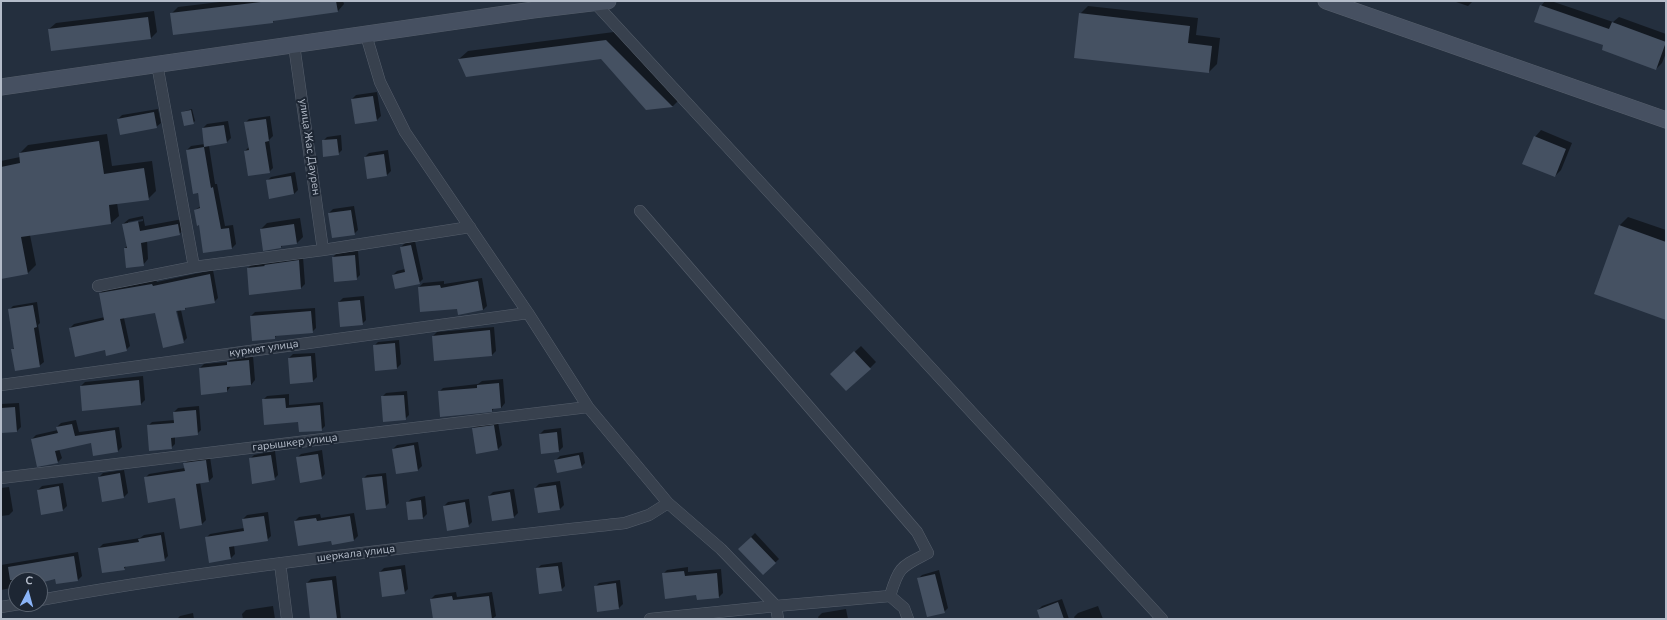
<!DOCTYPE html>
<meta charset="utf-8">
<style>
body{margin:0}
#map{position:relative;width:1667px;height:620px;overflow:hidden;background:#242f3e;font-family:"Nunito Sans",sans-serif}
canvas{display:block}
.frame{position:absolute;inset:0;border:2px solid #b4bcc9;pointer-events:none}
.north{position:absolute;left:8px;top:572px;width:40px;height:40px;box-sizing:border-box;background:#1d2633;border:1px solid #59626f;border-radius:50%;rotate:6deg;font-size:11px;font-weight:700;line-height:16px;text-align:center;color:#b4bcc9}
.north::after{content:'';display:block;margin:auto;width:14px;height:18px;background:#8ab4f8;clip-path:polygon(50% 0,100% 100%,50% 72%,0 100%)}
</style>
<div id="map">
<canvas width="1667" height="620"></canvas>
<div class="frame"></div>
<div class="north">С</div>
</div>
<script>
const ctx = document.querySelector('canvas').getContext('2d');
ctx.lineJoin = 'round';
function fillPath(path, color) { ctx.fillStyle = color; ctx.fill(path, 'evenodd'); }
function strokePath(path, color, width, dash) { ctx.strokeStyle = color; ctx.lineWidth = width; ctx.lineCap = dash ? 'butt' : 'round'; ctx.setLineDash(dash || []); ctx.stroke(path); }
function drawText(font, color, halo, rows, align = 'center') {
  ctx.font = font + ' "Nunito Sans",sans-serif'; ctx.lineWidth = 4; ctx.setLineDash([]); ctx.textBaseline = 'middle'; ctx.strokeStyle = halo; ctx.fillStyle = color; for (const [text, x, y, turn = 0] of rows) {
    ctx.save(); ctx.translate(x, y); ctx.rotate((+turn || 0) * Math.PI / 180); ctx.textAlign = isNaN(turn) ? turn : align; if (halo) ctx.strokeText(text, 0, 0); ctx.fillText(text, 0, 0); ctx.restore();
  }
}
fillPath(new Path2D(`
 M228,1H343L344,4L338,11L275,19L273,22L172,13L178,7Z
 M1453,1H1473L1468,6Z
 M1545,1H1551L1613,22L1619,17L1666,34V53L1662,63L1656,69L1605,44L1541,6Z
 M1088,6L1198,18L1196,35L1220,38L1217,64L1209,72L1080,14Z
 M154,11L157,32L151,38L49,29L56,23Z
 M614,32L681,98L673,106L646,109L601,58L459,59L468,51Z
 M377,92L381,116L377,120L352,99L356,95Z
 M158,109L161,123L156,127L118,119L122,115Z
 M192,109L195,121L193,123L182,112Z
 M270,116L273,136L269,140L273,168L269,172L245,151L249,147L245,123L249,119Z
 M228,121L231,138L227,142L209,146L215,184H217L225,226L233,225L236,244L232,248L204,252L200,224L195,210L201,206L187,150L191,146L205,144L203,128L207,124Z
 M1541,130L1572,143L1561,170L1555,176L1535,137Z
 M107,134L112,166L152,161L156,191L148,199L117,203L119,216L111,223L30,235L36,265L28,273L1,278V161L20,157V153L28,145Z
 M341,135L342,150L338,154L323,141L327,137Z
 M388,150L391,171L387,175L368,178L365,157L369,153Z
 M295,172L298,190L294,194L267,181L271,177Z
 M354,206L358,230L354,234L329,213L333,209Z
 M143,216L145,226L183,219L185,229L179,234L147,240L148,259L143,265L125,248L127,246L123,224L129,219ZM143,219V221L128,224V222Z
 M1628,217L1666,230V319L1595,293L1620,225Z
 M300,218L303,237L297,243L283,245L280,248L261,229L267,223Z
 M415,241L423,279L419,283L393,275L397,271L405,269L401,247L405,243Z
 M358,251L360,275L356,279L333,257L337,253Z
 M303,257L305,284L301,288L248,268L252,264Z
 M213,270L218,298L214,302L187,306L185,309L181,310L187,338L183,342L156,312L124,318L130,346L126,350L105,349L70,328L74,324L105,317L100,293L104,289L156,280L157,282ZM176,306L184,341H182L174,307Z
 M482,278L487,306L483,310L458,308L419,287L423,283L444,281V284Z
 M364,296L366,320L362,324L341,326L339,302L343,298Z
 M37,302L40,323L38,325L44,362L39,366L12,350L15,347L9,310L13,306Z
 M315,308L316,328L312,332L277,335L274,338L251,316L255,312Z
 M494,327L496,351L492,355L433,336L437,332Z
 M399,340L401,364L397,368L376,370L374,346L378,342Z
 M861,346L876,362L870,368H838Z
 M315,353L317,377L313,381L289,358L293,354Z
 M253,356L255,380L251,385L231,386L227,391L202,394L200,368L204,364L228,362L232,358Z
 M143,376L145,400L141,404L81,386L85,382Z
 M503,379L505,403L501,408H494L492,411L439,392L443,388L478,384L482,381Z
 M407,391L409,415L405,419L382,397L386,393Z
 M289,394V405L323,402L325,426L321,430L299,421L263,400L267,396Z
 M19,403L21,427L17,431L1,432V404Z
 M199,406L201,430L197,434L175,436V444L171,448L148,426L152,422L175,420L174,412L178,408Z
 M76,420L79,432L119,427L122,447L118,451L94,455L92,442L59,449L62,458L58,462L32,439L36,435L58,430L57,427L61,423Z
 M498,422L502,445L498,449L477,453L473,428L477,424Z
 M561,428L563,447L559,451L540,434L544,430Z
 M418,442L422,466L418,470L397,473L393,449L397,445Z
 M322,450L325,474L321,478L297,458L301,454Z
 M275,451L278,475L274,479L250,459L254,455Z
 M583,452L585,463L581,467L556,460L560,456Z
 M210,457L213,477L209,481L200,482L206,520L202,524L181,528L176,497L145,478L149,474L185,468V463L189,459Z
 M124,470L128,493L124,497L99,477L103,473Z
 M386,473L389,503L385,507L363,479L367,475Z
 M560,481L564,505L560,509L539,512L535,488L539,484Z
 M63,483L67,506L63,510L38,490L42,486Z
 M9,487L13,511L9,515L1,516V488Z
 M514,489L518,513L514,517L489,496L493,492Z
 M425,496L427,514L423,518L407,503L411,499Z
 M469,499L472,522L468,526L444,506L448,502Z
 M268,512L271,536L267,540L234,545L235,554L231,558L210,561L206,538L210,534L244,528L243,519L247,515Z
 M354,513L358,536L354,540H332L295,521L299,517L320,514L321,518Z
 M164,532L168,556L164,560L127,565L124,569L99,548L103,544L140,538L144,535Z
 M755,533L779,559L763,574L739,549Z
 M78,552L82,576L78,580L56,578L40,582V580H16V587L1,590V565Z
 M562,562L565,586L561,590L537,569L541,565Z
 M405,565L408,589L404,593L380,572L384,568Z
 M688,567V572L721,569L723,593L719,597L697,593L663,574L667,570Z
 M939,570L948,608L944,612L918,579L922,575Z
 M336,576L341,619H311L307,583L311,579Z
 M620,580L623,604L619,608L598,611L595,587L599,583Z
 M456,592L457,597L492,592L496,616L492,619H434L431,599L435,595Z
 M1062,599L1069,619H1041L1038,610L1042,606Z
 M273,606L275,619H243L242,614L246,610Z
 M1098,606L1103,619H1075L1074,617L1078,613Z
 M846,609L848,619H819L818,617L822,613Z
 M193,613L194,619H177L180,616Z`), '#0007');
fillPath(new Path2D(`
 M269,1H336L338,12L273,21V23L173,35L170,13Z
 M1540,5L1609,29L1612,22L1666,42L1656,70L1602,50L1603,45L1534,22Z
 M1079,13L1190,26L1188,43L1212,46L1209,73L1074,58Z
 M148,17L151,39L51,51L48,29Z
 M606,40L673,107L646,110L601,59L466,77L458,59Z
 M373,96L377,121L355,124L351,99Z
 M191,110L194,124L184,126L181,112Z
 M154,112L157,128L120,135L117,119Z
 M266,119L269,141L265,142L270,173L248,176L244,151L249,150L244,122Z
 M224,125L227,143L204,147L202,128Z
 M1534,136L1566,149L1555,177L1522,164Z
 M337,139L339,155L323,157L322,140Z
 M99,141L104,174L144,168L149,200L109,205L111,224L21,237L28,274L1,279V167L20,163L19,153Z
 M204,147L211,188L213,187L221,229L229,228L232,249L203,253L199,225L197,226L194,210L200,208L198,193L193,194L186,150Z
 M384,154L387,176L367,179L364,157Z
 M291,176L294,194L269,199L266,180Z
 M351,210L355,235L332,238L328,213Z
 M138,221L140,231L178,224L180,235L141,243L144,266L126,268L124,248H127L122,224Z
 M294,224L297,244L281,246V248L263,251L260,229Z
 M1619,225L1666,242V320L1594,294Z
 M411,245L420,284L395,289L392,275L405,272L400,247Z
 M355,255L357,280L334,282L332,257Z
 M299,260L301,289L249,295L247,268L265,266L264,265Z
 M210,274L215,303L185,308V310L176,311L184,343L163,348L155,313L120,319L127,351L106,356L105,350L75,357L69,328L104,320L99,293L152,284L153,286Z
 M478,281L483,310L458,315L457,309L420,312L418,287L440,285L441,288Z
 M360,300L363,325L340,327L338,302Z
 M33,305L37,327L34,328L40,367L15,371L11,349H14L8,309Z
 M311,311L313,333L275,336V339L252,341L250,316Z
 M490,330L492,356L434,361L432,336Z
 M395,343L397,369L375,371L373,345Z
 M854,351L871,369L846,391L830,374Z
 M311,356L313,382L290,384L288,358Z
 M249,360L251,385L227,387V392L201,395L199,368L227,365V362Z
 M139,380L141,405L82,411L80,386Z
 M499,383L501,408L492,409V412L440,417L438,391L477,388V385Z
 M404,395L406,420L383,422L381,396Z
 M285,398L286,408L320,405L322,431L299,432L298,422L264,425L262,399Z
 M15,407L17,432L1,433V408Z
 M196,410L198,435L171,438L172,449L149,451L147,425L174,423L173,412Z
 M72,424L75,436L115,430L118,452L93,456L91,443L55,451L58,463L37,467L31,439L58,433L56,427Z
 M494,425L498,450L476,454L472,428Z
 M557,432L559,452L541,454L539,434Z
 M414,445L418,471L396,474L392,449Z
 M318,454L322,479L300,483L296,457Z
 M271,455L275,480L252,484L249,458Z
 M579,455L582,468L557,473L554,460Z
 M206,460L209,482L196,484L202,525L180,529L175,498L148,503L144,477L185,471L183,463Z
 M120,473L124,498L102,502L98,477Z
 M382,476L386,508L366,510L362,478Z
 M556,485L560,510L538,513L534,488Z
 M59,486L63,511L41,515L37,490Z
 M510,492L514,518L492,521L488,496Z
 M421,500L423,519L408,520L406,502Z
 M465,502L469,527L447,531L443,506Z
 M264,516L268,541L229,547L231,559L209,563L205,537L244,531L242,519Z
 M350,516L354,541L332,545L331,541L298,546L294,521L316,518L317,521Z
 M161,535L165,561L124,567L125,570L102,573L98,548L139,542L138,539Z
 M751,537L776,563L763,575L738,549Z
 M74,556L78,581L56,584L55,579L40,583V580H10L8,567Z
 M558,566L562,591L539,594L536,568Z
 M401,569L405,594L382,597L379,572Z
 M684,571L685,576L717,573L719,598L697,600L696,595L665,599L662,573Z
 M935,574L945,613L927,617L917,578Z
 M332,580L337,619H310L306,583Z
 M616,583L619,609L597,612L594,586Z
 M452,596L453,600L489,596L492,619H433L430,599Z
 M1058,602L1064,619H1040L1037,610Z`), '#455162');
const minor = new Path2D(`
 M595,3L1162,619
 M366,35L380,82L405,132L528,313L588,407L668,503L721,549L776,606
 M294,45L323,250
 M157,64L194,267
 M640,211L917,532L928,553C901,567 899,566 890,596
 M98,286L194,267L323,250L470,227
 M1,385L528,313
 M1,478L588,407
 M280,563L287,619
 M40,600C234,565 429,545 625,523L649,515L668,503
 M776,606L778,619
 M1,607L20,604
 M650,619L776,606L890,596L904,608L908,619`);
const secondary = new Path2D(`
 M1326,1L1666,120
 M1,87L533,10L608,1`);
strokePath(minor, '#565f6c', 12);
strokePath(secondary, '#565f6c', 17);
strokePath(minor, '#38414e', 11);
strokePath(secondary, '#465061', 16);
drawText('11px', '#b4bcc9', '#1d2633', [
 ["улица Жас Даурен",309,147,82],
 ["курмет улица",264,349,-8],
 ["гарышкер улица",295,443,-7],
 ["шеркала улица",356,554,-7]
]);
</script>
